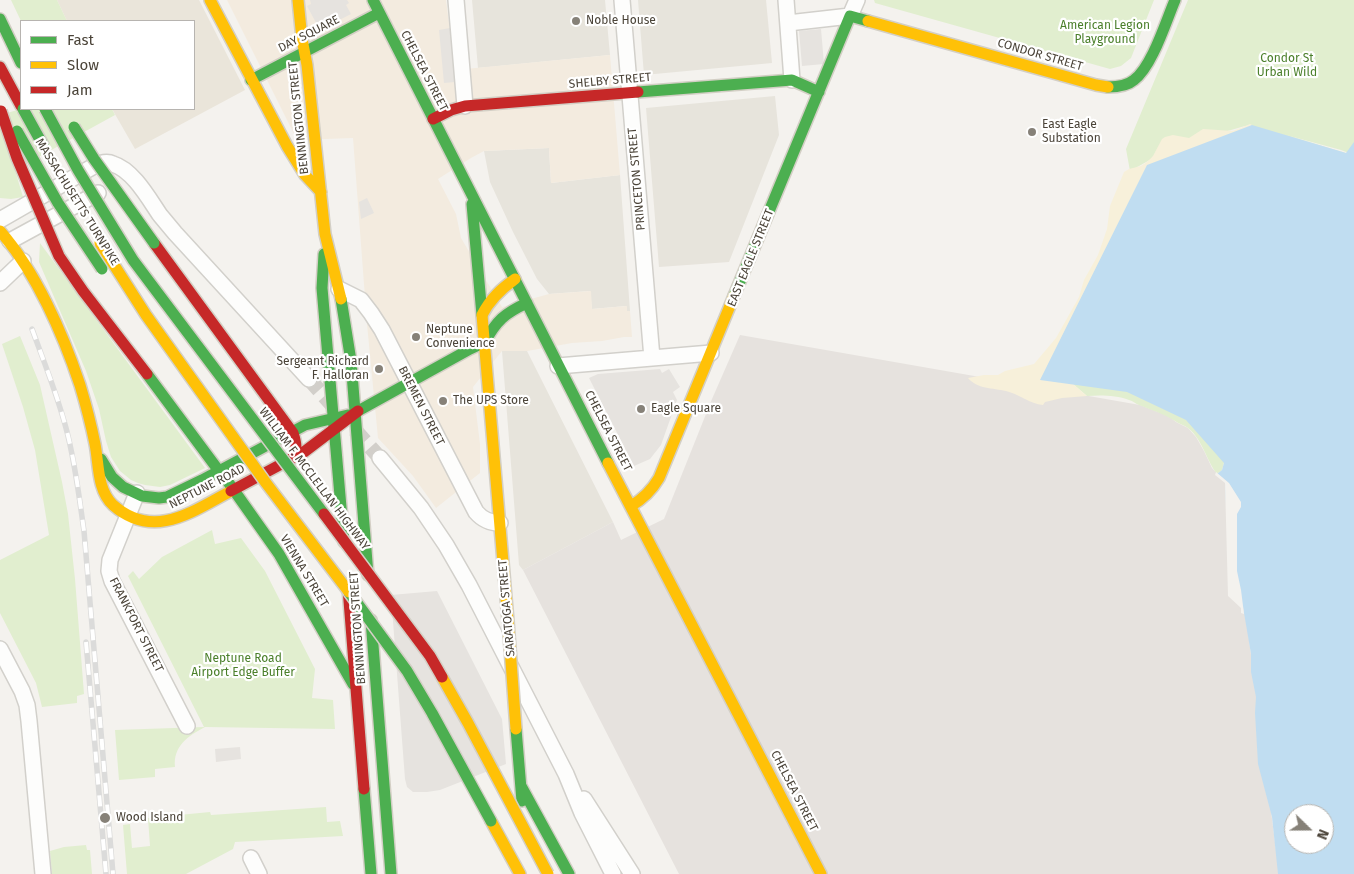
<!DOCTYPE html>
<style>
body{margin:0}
#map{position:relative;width:1354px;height:874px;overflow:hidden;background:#f4f2ee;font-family:"Fira Sans",sans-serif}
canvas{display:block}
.legend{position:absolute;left:20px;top:20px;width:175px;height:90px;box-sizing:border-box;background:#fff;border:1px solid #b7b4b0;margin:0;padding:6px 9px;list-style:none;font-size:15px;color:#4b4439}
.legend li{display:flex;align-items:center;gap:10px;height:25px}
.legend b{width:25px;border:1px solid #b7b4b0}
.north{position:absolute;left:1284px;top:804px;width:50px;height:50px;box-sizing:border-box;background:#fff;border:1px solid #b7b4b0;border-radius:50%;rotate:112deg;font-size:14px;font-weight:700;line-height:20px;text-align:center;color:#4b4439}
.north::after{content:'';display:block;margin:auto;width:18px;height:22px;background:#868178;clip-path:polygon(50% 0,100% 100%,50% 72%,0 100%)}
</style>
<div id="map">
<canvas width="1354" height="874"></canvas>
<ul class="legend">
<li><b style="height:6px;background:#4caf50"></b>Fast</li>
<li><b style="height:6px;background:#ffc107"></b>Slow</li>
<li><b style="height:6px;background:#c62828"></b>Jam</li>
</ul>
<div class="north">N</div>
</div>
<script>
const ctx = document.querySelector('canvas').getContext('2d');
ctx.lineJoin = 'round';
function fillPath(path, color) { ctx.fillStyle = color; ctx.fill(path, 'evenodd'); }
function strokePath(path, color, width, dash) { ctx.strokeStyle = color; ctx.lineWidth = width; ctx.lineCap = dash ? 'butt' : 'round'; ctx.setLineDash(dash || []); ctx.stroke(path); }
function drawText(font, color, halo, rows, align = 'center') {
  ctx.font = font + ' "Fira Sans",sans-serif'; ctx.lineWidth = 4.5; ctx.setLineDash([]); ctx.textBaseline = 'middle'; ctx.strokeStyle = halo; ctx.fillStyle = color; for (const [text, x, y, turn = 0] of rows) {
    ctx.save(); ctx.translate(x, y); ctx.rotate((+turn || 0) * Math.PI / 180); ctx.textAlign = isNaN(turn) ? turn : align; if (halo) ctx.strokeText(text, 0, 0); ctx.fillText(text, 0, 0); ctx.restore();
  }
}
fillPath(new Path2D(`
 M472,0H605L610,55L478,68Z
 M638,0H766L772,63L644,75Z
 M775,96L779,135L729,262L659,267L646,108Z
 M549,148L551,183L620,175L630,311H627L626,306L592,309L590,291L549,294L537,279L513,232L490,182L484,151Z
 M502,351H527L613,522L523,570L519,565Z`), '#e7e4dc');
fillPath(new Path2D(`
 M227,0H446L455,70L610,55L620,175L551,183L549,148L484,151L471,158L438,179L456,214L461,238L502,307L549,294L591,291L592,309L627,306V311H630L632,337H624L602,341L572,343L527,351H502L473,387L480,444V473L436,508L413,476L378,438L367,324L353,138L297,140Z`), '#f3ebdf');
fillPath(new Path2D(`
 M740,335L1140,405L1161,413L1170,417L1176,422L1188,428L1196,437L1204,451L1212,468L1225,481L1245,608L1276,850L1281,874H679L523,570L613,522L621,540L664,519L712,399Z`), '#e6e2de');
fillPath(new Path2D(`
 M57,0H199L245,90L135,149L112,109H194V21H67Z`), '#eae5da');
fillPath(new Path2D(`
 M11,0H57L67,21H21Z
 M874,0H1154L1131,58L1121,66L1110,69L875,3Z
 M1188,0H1354V155L1341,150L1286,135L1346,153L1225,459L1222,470L1217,474C1206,460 1203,440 1188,428C1184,425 1179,424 1175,421C1164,414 1152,410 1139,405C1136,404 1133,401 1129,400C1116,395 1100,395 1087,396L1073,384L1245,126L1175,146L1130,171L1126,149Z
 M21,109H112L115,115L15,170L23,197L11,199L0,198V115Z
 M40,243L205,468L170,485L160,487L145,485L138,483L131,480L120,471L111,457L106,441L99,409L86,371L39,262Z
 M20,336L40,385L62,482L68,514L75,579L84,694L77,696V703L42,707L36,683L0,613V560L49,535L35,450L23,407L2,344Z
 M212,530L215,544L241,538L265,571L315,669L312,698L333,700L335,729L205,727C188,736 173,746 175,767L155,769V777L119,780L115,730L204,727L128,576L133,571L139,579L162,557Z
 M326,807L327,822L340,821L343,836L235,842L233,849L186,874H127L123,825L130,824L132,848L150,846L148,818L210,812L211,815Z
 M86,845L87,850H90L92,874H52L50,851L64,847Z`), '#e1eecf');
fillPath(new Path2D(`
 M1250,124L1252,125L1244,137L1073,384L1087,396L1062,398L1045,402L1043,405C1030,404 1019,394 1006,391C993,388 977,389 968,378L984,375H998L1005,371L1034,364L1056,338L1079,297L1084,280L1098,255L1107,229L1110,206L1124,172L1129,169L1141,166L1148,161L1153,156L1162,139L1165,137L1173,135L1189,138L1203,129L1233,131Z`), '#f7f0da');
fillPath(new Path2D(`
 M310,0H347L349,3L346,5L351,14L320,30L307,6L311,4Z
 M450,28L455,82L444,83L439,30Z
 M821,29L824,64L802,66L799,31Z
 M367,198L374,213L361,219L359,202Z
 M660,369L662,373L669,369L680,387L673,392L677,400L661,445L650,459L634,466L589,378L598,374Z
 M437,591L502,719L506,764L440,790L427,792H413L407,787L405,779L391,595Z
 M240,747L241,759L216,762L215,749Z`), '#e6e3df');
fillPath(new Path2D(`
 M1252,125L1346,153L1354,142V874H1278L1272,817L1258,764L1255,713L1256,697L1251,672V654L1243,607L1230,596L1225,481L1217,474L1222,470L1224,463L1186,420L1127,392L1040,380L1147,165ZM1294,814H1324V844H1294Z`), '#c0ddf1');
fillPath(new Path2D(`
 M1216,472L1229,483L1241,502V507L1237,514V571L1241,590L1244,614L1241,613V608L1228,596L1225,483L1215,475Z`), '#f4f2ee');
strokePath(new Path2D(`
 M309,379L333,406
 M355,430L380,458`), '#d2cfca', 15, [15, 8]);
const street = new Path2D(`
 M456,0L465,106
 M622,0L652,358
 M786,0L792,80
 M788,23L850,16L857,0
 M0,220L94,166C101,163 107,161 113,164C133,170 149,199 160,215C165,221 170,227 175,233L309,379
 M10,241L98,193
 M0,283L23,261
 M339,289L361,300L371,313L382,330L476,512C482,519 490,523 500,523
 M558,366L711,353
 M380,458L394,475L421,508L446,545L469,585L566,774L582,813L613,874
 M137,493L110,560L109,571L112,581L187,726
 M0,649L22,691L27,705L29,721L43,874
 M584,799L632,874
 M251,858L259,874`);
const fast = new Path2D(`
 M373,0L608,463
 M0,19L21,63
 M251,80L379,13
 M1108,87C1118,87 1127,86 1134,80C1152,67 1166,21 1175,0
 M638,92L792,80L819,92
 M472,204L482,315
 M324,254L322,288L344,542
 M734,296L850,16L868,21
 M341,299L351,361L368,575
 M485,342C496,321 505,313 527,303
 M147,374L219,471
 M358,411L470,349L485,342
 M101,459L112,477L123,487L142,496L159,498L167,497L202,480L305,425L348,415
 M226,479L279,554L353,684
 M371,620L391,874
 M516,729L522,801
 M521,786L569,874
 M364,789L371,874`);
const slow = new Path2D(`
 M210,0L287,146L305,175L321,192
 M298,0L302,39L307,65L325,234L341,299
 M868,21L1096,85L1108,87
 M0,231C36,272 63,334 80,385C86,405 91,424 95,444C99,464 97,490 113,505C154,541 193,511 231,491
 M608,463L821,874
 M631,506C643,499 652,490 659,478L734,296
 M508,621L482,315C490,299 501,289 515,279
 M491,821L520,874`);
const jam = new Path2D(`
 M0,67L21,106
 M433,119L451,110L465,106L638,92
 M154,243L293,433C296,442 298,450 292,458
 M231,491L304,452L358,411
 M348,588L364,789`);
strokePath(street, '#d2d0cb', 18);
strokePath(fast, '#d3cfc5', 14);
strokePath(slow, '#d3cfc5', 14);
strokePath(jam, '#d3cfc5', 14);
strokePath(street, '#fdfdfc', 15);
strokePath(fast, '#4caf50', 11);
strokePath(slow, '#ffc107', 11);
strokePath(jam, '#c62828', 11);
const rail = new Path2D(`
 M32,329C44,362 57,394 66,428C75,461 79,496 84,531L113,874
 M86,642L106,874`);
strokePath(rail, '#dbdbda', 5.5);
strokePath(rail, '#fff', 4, [11]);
const fastBridge = new Path2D(`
 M23,109L44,147
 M45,109L78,170L133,260L324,514
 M74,127L94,159L154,243
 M17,131L58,203L102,269
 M349,592L407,671L432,713L491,821`);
const slowBridge = new Path2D(`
 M100,243L146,315L266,483L349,592
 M508,621L516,729
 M442,677L468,723L548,874`);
const jamBridge = new Path2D(`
 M1,111L17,158L59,256L83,291L147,374
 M324,514L430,656L442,677`);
strokePath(fastBridge, '#d3cfc5', 14, []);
strokePath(slowBridge, '#d3cfc5', 14, []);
strokePath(jamBridge, '#d3cfc5', 14, []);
strokePath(fastBridge, '#4caf50', 11);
strokePath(slowBridge, '#ffc107', 11);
strokePath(jamBridge, '#c62828', 11);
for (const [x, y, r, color] of [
 [576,21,5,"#868178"],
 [1032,132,5,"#868178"],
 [416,337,5,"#868178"],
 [379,369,5,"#868178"],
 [443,401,5,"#868178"],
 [641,409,5,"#868178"],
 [105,818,6,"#868178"]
]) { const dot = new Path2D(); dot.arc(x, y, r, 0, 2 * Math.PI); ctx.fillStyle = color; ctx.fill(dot); strokePath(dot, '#fff', 2); }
drawText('12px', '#4b4439', '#fff', [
 ["Noble House",586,21],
 ["East Eagle",1042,125],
 ["Substation",1042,139],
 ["Neptune",426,330],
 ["Convenience",426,344],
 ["Sergeant Richard",369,362,"right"],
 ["F. Halloran",369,376,"right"],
 ["The UPS Store",453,401],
 ["Eagle Square",651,409],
 ["Wood Island",116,818]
], 'left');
drawText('12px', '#4a7f2a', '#fff', [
 ["American Legion",1105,26],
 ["Playground",1105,40],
 ["Condor St",1287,59],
 ["Urban Wild",1287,73],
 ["Neptune Road",243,659],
 ["Airport Edge Buffer",243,673]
]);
drawText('12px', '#4b4439', '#fff', [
 ["DAY SQUARE",309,34,-27],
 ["CONDOR STREET",1040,55,16],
 ["CHELSEA STREET",424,71,63],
 ["SHELBY STREET",610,81,-5],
 ["BENNINGTON STREET",299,118,-96],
 ["PRINCETON STREET",637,179,-95],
 ["MASSACHUSETTS TURNPIKE",77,202,58],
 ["EAST EAGLE STREET",751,258,-68],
 ["BREMEN STREET",421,406,63],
 ["CHELSEA STREET",608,431,63],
 ["WILLIAM F. MCCLELLAN HIGHWAY",314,479,53],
 ["NEPTUNE ROAD",207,487,-27],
 ["VIENNA STREET",304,571,59],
 ["SARATOGA STREET",507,608,-95],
 ["FRANKFORT STREET",136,625,63],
 ["BENNINGTON STREET",358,628,-94],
 ["CHELSEA STREET",794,791,63]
]);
</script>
